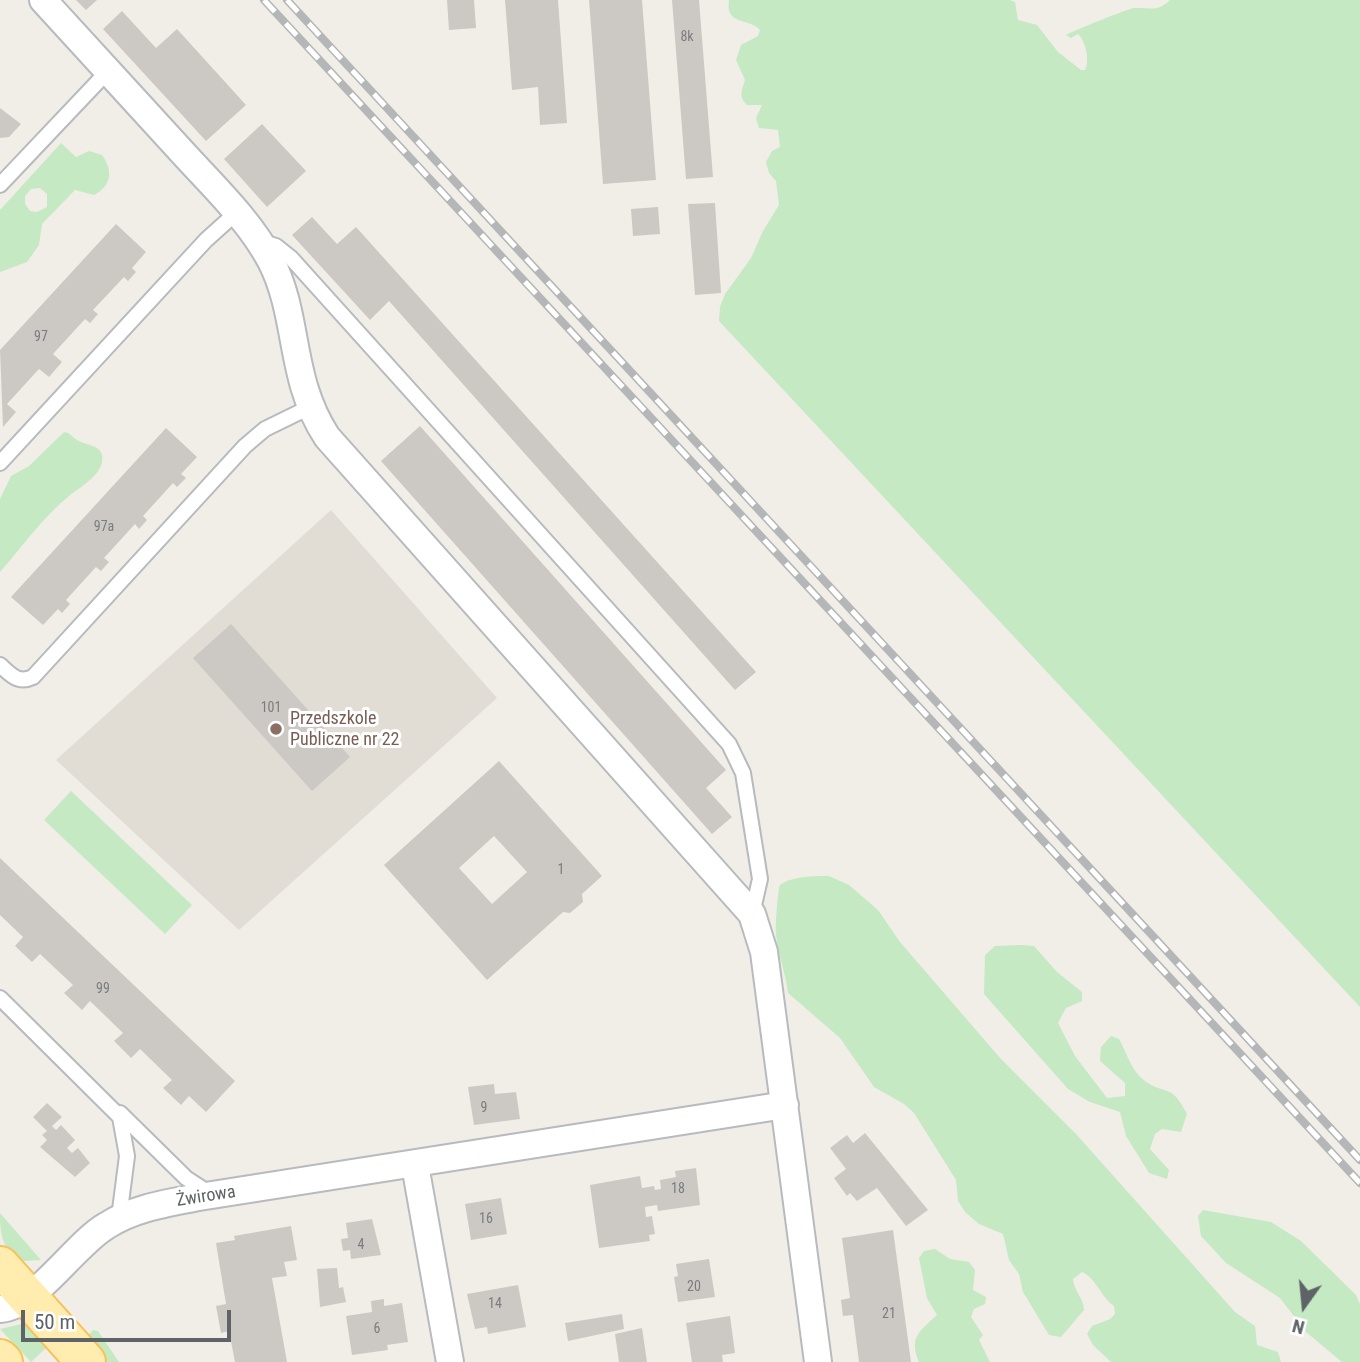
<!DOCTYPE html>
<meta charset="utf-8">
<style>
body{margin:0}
#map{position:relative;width:1360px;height:1362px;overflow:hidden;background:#f1eee7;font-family:"Roboto Condensed",sans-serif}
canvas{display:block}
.north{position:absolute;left:1269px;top:1271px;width:70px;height:70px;-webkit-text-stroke:5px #fff;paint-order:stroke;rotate:195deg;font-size:19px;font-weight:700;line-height:28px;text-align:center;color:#5e6368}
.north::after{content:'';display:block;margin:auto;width:24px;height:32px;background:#5e6368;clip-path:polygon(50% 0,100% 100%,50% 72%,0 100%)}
.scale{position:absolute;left:21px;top:1310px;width:210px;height:32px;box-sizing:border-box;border:4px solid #5e6368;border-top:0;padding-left:9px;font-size:21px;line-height:24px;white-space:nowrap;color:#5e6368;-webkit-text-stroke:5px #fff;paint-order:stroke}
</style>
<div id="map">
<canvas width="1360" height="1362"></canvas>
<div class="north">N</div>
<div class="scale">50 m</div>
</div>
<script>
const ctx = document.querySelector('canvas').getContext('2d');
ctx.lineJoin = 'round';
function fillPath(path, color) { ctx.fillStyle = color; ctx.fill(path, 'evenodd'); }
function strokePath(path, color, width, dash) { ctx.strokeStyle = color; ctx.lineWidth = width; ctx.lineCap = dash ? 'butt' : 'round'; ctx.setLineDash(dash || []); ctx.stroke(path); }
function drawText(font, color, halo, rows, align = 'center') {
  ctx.font = font + ' "Roboto Condensed",sans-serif'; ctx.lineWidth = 6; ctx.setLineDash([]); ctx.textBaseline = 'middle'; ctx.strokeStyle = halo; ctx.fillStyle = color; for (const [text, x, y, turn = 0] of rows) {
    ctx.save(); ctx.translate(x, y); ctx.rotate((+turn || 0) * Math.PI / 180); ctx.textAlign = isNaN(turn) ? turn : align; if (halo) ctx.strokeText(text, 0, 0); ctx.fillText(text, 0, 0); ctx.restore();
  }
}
fillPath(new Path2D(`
 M331,510L497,698L239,930L56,760Z`), '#e1ddd5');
fillPath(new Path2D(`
 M729,0H1010L1015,2L1018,20L1037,25L1058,52L1081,70H1085C1090,60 1086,42 1078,34L1071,38L1066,35C1070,32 1130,8 1134,8C1150,7 1156,13 1170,0H1360V1007L719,321L720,307L725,294L751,258L763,231L779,205L776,181L769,173L766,162L772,151L780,147L778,130L759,128L756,118L762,105H747C738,96 742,91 745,80L736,60L741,45L758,36L760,30C748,17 725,26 729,0Z
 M61,143L76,157L89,151L102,155C113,170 112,186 94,195L75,190L42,224L39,245L27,262L0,272V210ZM40,188L47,194V207L37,212L30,211L25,204V196L31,189Z
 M64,432C71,433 71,436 77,440C86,446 105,444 102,462C99,477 80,487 69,496C43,517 22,547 0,572V499L11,476L29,466Z
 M71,791L192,905L165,934L44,820Z
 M829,876L849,885L878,910L900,942L1001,1059L1076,1134L1235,1312L1255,1326L1257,1345L1278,1352L1281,1362H1111L1093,1345L1087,1334L1092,1326L1110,1319L1115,1314L1114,1306C1100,1296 1097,1279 1082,1272L1073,1279C1074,1291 1083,1297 1084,1310L1061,1337L1049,1335L1023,1292L1019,1274L1009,1260L1003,1234L979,1224L965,1212L958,1201L956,1180L914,1113L904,1104L874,1087L840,1038L788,993C786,973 777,953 776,933C775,928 778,887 780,885C792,876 815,876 829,876Z
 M1022,945L1034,946L1057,972L1082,992V1001L1066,1008L1058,1023L1075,1056L1107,1098L1125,1096V1083L1100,1061L1101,1047L1111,1036L1119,1039C1127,1053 1131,1071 1145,1081C1169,1097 1170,1082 1187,1114L1181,1132L1162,1129L1155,1134L1150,1149L1169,1170L1167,1179L1149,1173L1126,1136L1120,1112L1090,1102L1068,1089L984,994L985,955L995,946Z
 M1203,1210L1271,1222L1301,1241L1356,1295L1360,1304V1362H1342L1306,1332L1280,1298L1226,1263L1201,1236L1198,1216Z
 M0,1213L41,1260L22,1261C2,1249 0,1235 0,1213Z
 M935,1249L950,1259L969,1262L975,1270L973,1290L986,1297L985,1304L974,1309L971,1317L983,1335L979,1340L990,1362H919C908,1337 921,1330 937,1315L927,1298L919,1258L924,1251Z
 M26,1323L47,1347L31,1362L0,1329Z
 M93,1330L98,1331L119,1362H108L86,1338Z`), '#c5e9c2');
fillPath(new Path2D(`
 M76,0H97L86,10Z
 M447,0H474L476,28L449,30Z
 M505,0H558L567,123L540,125L538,87L512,90Z
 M589,0H642L656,180L603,184Z
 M672,0H699L713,177L686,179Z
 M122,11L156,48L177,29L246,105L206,141L103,29Z
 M0,108L21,124L9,137L0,138Z
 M262,124L306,171L267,207L224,159Z
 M715,203L721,293L695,295L688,204Z
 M658,207L660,234L633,236L631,209Z
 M312,217L337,244L356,227L756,672L735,690L389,301L370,320L292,235Z
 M116,224L146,252L132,268L136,272L128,281L124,277L93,310L98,314L90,323L85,319L53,354L62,362L49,377L39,369L7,404L16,412L3,427L0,350Z
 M420,426L726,770L706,788L732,817L712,834L381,461Z
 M166,428L197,457L181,474L186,478L177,487L173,483L143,516L147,520L139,529L135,524L104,558L109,562L101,571L96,567L66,600L70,604L62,613L58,609L43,625L11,597Z
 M231,624L350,757L312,791L193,658Z
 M499,761L602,876L582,894L583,902L570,913L563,912L487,980L384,865ZM494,836L527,872L492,904L459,868Z
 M0,858L235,1081L206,1112L189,1096L181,1105L163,1088L172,1080L140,1049L131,1058L114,1041L123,1033L90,1001L82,1010L64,993L73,985L40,954L32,962L15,946L23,937L0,915Z
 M494,1084L495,1094L516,1092L520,1119L474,1125L468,1087Z
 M47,1103L62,1117L52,1126L56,1130L61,1125L75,1140L67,1148L72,1153L78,1148L90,1163L75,1177L40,1147L47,1140L42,1135L47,1131L33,1117Z
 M865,1133L928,1210L906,1226L877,1188L857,1201L850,1193L847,1196L834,1178L846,1169L830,1148L847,1135L853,1143Z
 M696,1168L700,1205L658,1211L657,1205L645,1207L646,1217L652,1216L655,1234L649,1235L650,1241L599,1248L590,1185L640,1176L642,1188L654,1186L655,1190L661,1189L660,1180L676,1177L675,1171Z
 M501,1198L507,1234L471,1240L465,1204Z
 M372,1219L381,1255L351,1259L350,1250L343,1251L341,1239L348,1238L346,1223Z
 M291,1226L297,1260L284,1262L287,1276L272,1278L287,1362H235L229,1331L221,1333L216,1306L226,1304L216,1243L235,1240L234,1236Z
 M893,1230L911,1362H859L853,1315L843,1316L841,1300L850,1298L842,1238Z
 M709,1259L715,1297L678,1302L674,1277L678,1276L676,1264Z
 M337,1268L339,1288L343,1287L346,1302L320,1307L317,1269Z
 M518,1285L526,1327L488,1334L487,1327L475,1329L467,1294Z
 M384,1299V1306L402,1303L408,1342L387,1345L388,1350L352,1355L346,1316L372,1312L371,1301Z
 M622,1314L624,1329L568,1341L565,1323Z
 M730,1316L735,1353L722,1355L723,1362H692L686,1323Z
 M642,1328L647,1362H619L615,1334Z`), '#ccc9c4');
const lane = new Path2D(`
 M0,185L108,71
 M263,242L276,246L291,258L729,744L743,773L760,879L752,914
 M0,463L206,240L236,213
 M0,665C11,675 18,684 33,677L245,446L265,429L310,407
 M0,998L120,1117L127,1156L119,1218
 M120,1113L186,1178L212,1195`);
const street = new Path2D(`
 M43,0C90,51 136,102 183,153C213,186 250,221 271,261C300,318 288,377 327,437L752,914L764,952L818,1362
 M415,1165L450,1362
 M0,1309C35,1307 74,1245 106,1226C134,1208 167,1203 199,1197L785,1105`);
const primary = new Path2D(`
 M0,1266L86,1362
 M0,1359L3,1362`);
strokePath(lane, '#b7babe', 18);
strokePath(street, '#b7babe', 30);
strokePath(primary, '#f9c058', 42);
strokePath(lane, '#fff', 14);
strokePath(street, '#fff', 26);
strokePath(primary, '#ffecae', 38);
const rail = new Path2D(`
 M264,0L1360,1183
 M287,0L1360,1160`);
strokePath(rail, '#b5b6b7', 8);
strokePath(rail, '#fff', 5, [16]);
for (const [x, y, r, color] of [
 [276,729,7,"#8d6e63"]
]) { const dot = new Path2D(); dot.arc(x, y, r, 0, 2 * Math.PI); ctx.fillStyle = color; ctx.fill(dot); strokePath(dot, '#fff', 2.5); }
drawText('14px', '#7a7c7f', null, [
 ["8k",687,37],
 ["97",41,337],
 ["97a",104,527],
 ["101",271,708],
 ["1",561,870],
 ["99",103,989],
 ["9",484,1108],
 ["18",678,1189],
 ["16",486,1219],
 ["4",361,1245],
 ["20",694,1287],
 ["14",495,1304],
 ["21",889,1314],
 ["6",377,1329]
]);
drawText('18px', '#785e54', '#fff', [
 ["Przedszkole",290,719],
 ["Publiczne nr 22",290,740]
], 'left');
drawText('18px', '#5e6368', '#fff', [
 ["Żwirowa",206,1197,-9]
]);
</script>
